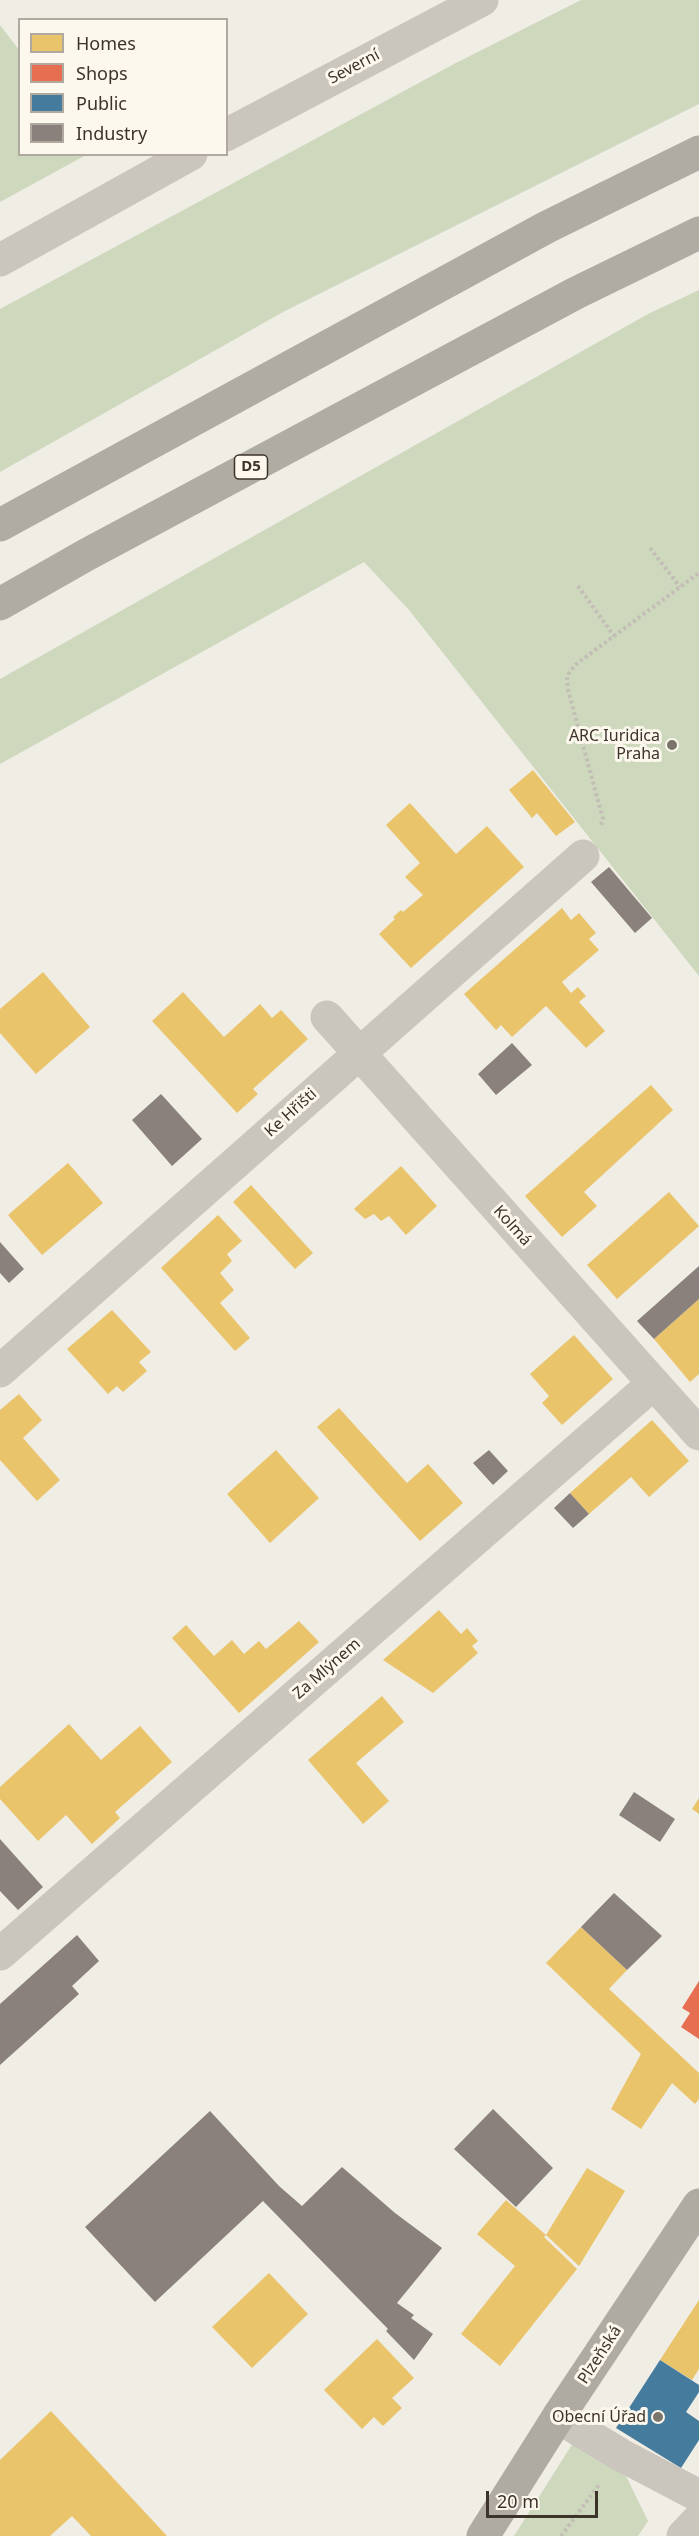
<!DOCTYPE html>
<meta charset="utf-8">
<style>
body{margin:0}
#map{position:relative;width:699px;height:2536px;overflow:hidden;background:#f0ede5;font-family:"Noto Sans",sans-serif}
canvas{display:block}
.legend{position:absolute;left:18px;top:18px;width:210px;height:138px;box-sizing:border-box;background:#fcf8ed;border:2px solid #afa99f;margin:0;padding:8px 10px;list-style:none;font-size:18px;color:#3c332a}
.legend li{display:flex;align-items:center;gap:12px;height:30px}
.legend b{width:30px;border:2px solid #afa99f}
.scale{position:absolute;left:486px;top:2491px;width:112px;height:27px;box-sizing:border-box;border:3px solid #3c332a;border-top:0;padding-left:8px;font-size:18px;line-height:21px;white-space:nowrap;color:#3c332a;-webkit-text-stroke:4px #fcf8ed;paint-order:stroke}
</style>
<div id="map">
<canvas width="699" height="2536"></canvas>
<ul class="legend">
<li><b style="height:16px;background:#e9c46a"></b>Homes</li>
<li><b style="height:16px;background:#e76f51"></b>Shops</li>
<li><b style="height:16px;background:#457b9d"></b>Public</li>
<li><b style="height:16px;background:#8a817c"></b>Industry</li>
</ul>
<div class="scale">20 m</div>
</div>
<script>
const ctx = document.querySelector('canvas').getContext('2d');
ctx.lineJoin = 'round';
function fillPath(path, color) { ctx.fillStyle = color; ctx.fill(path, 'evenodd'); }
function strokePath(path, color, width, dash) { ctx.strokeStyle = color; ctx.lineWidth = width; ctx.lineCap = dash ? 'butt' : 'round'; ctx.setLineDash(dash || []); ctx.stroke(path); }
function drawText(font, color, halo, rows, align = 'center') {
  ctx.font = font + ' "Noto Sans",sans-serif'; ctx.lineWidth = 6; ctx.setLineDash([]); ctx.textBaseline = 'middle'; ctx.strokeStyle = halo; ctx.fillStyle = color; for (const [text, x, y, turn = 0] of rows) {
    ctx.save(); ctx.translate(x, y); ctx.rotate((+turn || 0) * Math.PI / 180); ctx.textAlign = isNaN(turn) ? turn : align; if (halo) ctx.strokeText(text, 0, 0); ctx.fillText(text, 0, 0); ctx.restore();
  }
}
fillPath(new Path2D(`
 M581,0H699V104L283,312L0,472V309L454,64Z
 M0,25L19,50L20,154L86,155L0,202Z
 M699,290V976L409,610L364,562L0,764V679L648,314Z
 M573,2443L624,2472L648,2521L638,2536H514Z`), '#cdd8bd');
fillPath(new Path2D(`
 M533,770L575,822L556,836L537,813L532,818L509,790Z
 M410,803L456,854L487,826L524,867L411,968L379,934L395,919L393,917L401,910L403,912L423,895L405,877L420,863L386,825Z
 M562,908L571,920L579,913L596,933L589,939L599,950L562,982L571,993L578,987L586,996L579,1002L605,1031L586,1048L546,1006L512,1037L501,1025L496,1030L464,994Z
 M43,972L90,1027L36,1074L0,1033V1009Z
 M183,992L224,1037L260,1004L272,1018L281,1010L308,1039L253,1089L258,1094L237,1113L152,1021Z
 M651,1085L673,1110L584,1192L597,1206L562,1237L525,1196Z
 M68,1163L103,1203L42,1255L8,1215Z
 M401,1166L437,1206L406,1235L389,1216L381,1221L374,1214L365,1219L354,1209Z
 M251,1185L313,1253L295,1269L233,1202Z
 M669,1192L699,1226L617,1299L587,1265Z
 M218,1215L242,1241L227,1254L232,1261L220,1273L234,1290L220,1303L250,1338L235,1351L161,1268Z
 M699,1299V1374L690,1382L654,1339Z
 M112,1310L151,1352L139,1362L147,1371L123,1392L117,1386L108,1394L67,1349Z
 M574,1335L613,1379L562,1425L542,1403L549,1396L530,1374Z
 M19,1394L42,1420L23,1438L60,1480L37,1501L0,1460V1410Z
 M339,1408L407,1483L428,1464L463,1503L420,1541L317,1427Z
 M652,1420L689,1461L649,1497L631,1477L589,1514L570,1493Z
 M276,1450L319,1498L270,1543L227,1494Z
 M439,1610L461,1634L467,1628L478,1641L472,1646L478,1653L433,1693L383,1660Z
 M299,1621L319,1642L239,1713L172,1638L186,1625L214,1656L232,1640L244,1654L259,1641L266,1649Z
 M382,1696L404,1722L356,1763L389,1801L363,1824L308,1760Z
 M69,1724L101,1760L140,1726L172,1762L115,1812L120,1818L92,1844L66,1815L38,1841L0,1799V1787Z
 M699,1798V1814L692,1809Z
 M581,1927L627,1970L609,1989L699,2073V2099L695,2104L672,2083L641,2129L611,2109L641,2054L546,1963Z
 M587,2168L625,2191L579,2266L546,2235Z
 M506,2200L546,2235L544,2237L577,2269L500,2366L461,2334L515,2266L477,2234Z
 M269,2273L308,2314L252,2368L212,2327Z
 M699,2300V2369L692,2380L660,2360Z
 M377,2339L414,2378L392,2398L402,2408L383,2426L374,2417L362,2429L324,2390Z
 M51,2411L167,2536H91L72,2516L50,2536H0V2460Z`), '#e9c46a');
fillPath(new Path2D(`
 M699,1981V2039L681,2027L690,2013L682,2008Z`), '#e76f51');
fillPath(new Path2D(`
 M660,2360L699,2385V2392L686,2412L699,2421V2440L681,2468L616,2428Z`), '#457b9d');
fillPath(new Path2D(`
 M609,867L652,918L635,933L591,882Z
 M512,1043L532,1065L496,1095L478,1074Z
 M161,1094L202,1139L172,1166L132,1120Z
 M0,1242L24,1269L9,1283L0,1273Z
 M699,1266V1299L654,1339L637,1321Z
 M489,1450L508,1471L493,1485L473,1463Z
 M570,1493L589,1514L573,1528L554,1508Z
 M634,1792L675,1819L660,1842L619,1815Z
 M0,1839L43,1887L18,1910L0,1891Z
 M614,1893L662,1936L627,1970L581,1927Z
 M77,1935L99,1961L72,1986L79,1994L0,2065V2004Z
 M493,2109L553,2168L516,2207L454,2149Z
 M210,2111L279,2186L302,2206L342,2167L395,2213L442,2248L397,2303L414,2315L411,2318L433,2334L414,2360L386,2331L388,2329L263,2201L155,2302L85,2227Z`), '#8a817c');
strokePath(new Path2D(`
 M650,548L680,587
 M578,586L614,636
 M601,825L603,819L568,690L567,676L575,665L699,573
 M561,2536L599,2485`), '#c3beb5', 4, [3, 3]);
strokePath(new Path2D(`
 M226,135L482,0
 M0,260L191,154
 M327,1017L699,1434
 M0,1371L583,856
 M0,1954L653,1384
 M558,2417L621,2455L699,2496
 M683,2536L699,2519`), '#cac5bd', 33);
strokePath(new Path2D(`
 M483,2536L558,2417L699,2205`), '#afaaa2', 33);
strokePath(new Path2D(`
 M0,525L547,227L699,152
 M0,604L86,555L576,293L699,233`), '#afaca4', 33);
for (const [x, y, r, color] of [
 [672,745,6,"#7b746b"],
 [658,2417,6,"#7b746b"]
]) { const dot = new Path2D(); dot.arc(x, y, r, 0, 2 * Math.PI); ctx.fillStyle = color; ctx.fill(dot); strokePath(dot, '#fcf8ed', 2); }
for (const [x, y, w] of [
 [251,467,33]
]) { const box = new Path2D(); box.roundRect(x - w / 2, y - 12, w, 24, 4.5); ctx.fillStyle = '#fcf8ed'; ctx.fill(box); strokePath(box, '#3c332a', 1.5); }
drawText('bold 15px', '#3c332a', null, [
 ["D5",251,467]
]);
drawText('16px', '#3c332a', '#fcf8ed', [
 ["Severní",354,67,-28],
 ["Ke Hřišti",291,1113,-42],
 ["Kolmá",512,1226,48],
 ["Za Mlýnem",327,1669,-41],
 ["Plzeňská",600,2355,-57]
]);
drawText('16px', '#3c332a', '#fcf8ed', [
 ["ARC Iuridica",660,736],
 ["Praha",660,754],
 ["Obecní Úřad",646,2417]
], 'right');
</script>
